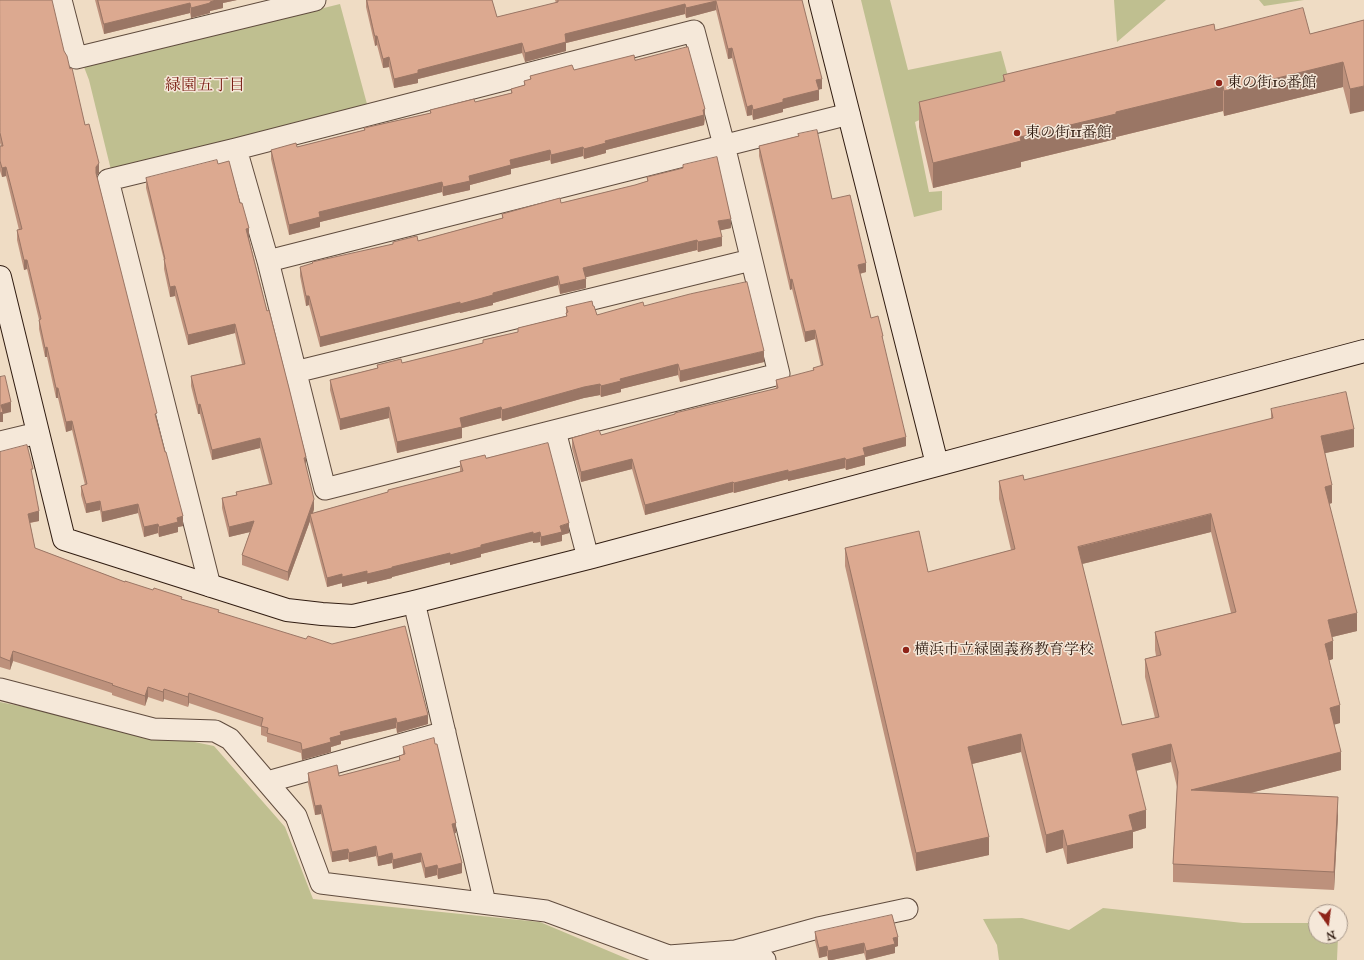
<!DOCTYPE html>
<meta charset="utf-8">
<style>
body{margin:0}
#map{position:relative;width:1364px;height:960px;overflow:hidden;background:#efdcc4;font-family:"IM FELL Great Primer",serif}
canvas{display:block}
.north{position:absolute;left:1308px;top:904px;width:40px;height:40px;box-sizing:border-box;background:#f5e8d9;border:1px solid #a69689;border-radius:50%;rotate:166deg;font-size:11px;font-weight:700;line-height:16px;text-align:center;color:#301c11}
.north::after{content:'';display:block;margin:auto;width:14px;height:18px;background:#8f2418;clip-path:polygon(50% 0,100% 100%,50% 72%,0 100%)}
</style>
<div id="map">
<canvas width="1364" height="960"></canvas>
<div class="north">N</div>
</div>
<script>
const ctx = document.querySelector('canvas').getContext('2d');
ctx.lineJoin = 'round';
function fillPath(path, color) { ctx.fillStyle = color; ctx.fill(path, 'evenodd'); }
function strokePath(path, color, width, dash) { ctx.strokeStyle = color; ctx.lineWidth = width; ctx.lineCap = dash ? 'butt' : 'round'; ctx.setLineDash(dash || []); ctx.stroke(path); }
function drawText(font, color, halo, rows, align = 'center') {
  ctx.font = font + ' "IM FELL Great Primer","Noto Serif JP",serif'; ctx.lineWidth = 3; ctx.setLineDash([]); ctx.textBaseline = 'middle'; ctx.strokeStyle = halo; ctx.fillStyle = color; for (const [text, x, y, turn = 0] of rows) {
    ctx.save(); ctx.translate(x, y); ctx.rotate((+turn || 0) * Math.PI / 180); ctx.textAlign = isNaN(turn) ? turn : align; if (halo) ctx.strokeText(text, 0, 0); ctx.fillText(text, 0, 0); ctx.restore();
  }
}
fillPath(new Path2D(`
 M861,0H890L908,70L1001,51L1009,80L915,122L929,192L942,191V210L914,217Z
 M1114,0H1166L1117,42Z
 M1259,0H1304L1264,6Z
 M340,4L367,104L111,170L89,80L84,67Z
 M0,702L214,746L285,827L313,899L540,922L630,960H0Z
 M1103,908L1243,923H1316V936H1338L1337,960H999L997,945L983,919L1022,918L1069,930Z`), '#bfbf90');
const street = new Path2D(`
 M61,0L76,58L315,0
 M268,261L849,114
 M295,372L751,260
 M555,431L588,558
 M0,442L38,433
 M210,586L108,180L236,149L694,31L724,145L779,374L325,489L268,261L236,149
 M414,602L485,903
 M0,689L153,729L215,731L230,739L296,816L321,883L546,911L669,956L735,951L818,928L907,909
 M267,782L445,732
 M735,951L765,960`);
const secondary = new Path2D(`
 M820,0L937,464
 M0,277L64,539L287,610L322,614L353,616L414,602L592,557L1364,351`);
strokePath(street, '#604c3e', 23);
strokePath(secondary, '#301c11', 24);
strokePath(street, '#f5e8d9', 21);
strokePath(secondary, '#f5e8d9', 22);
fillPath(new Path2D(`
 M0,0L64,51L99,173L97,176L183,526L178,527V532L159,537L158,533L144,537L138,513L102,522L100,510L86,513L81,495V486L85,485L72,430L66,432L58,398H56L47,357H45L39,329V320L27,269L24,270L17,240V230H19L6,176L2,177L0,171V146H1L0,143Z
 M95,0H237L223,3V8L210,11V13L191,18L190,13L104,34Z
 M366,0H492L497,17L556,3L555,0H802L822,89H818L819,100L783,109V112L753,120L752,115L747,116L732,58L728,59L716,10L686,18L685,14L566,43V51L525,62L522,53L418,79V83L394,88L389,67L383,68L377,45L375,46L366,7Z
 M1364,20L1350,114L1343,87L1224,116L1223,111L1116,137V139L1021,162V167L933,188L919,127V102L1003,82V75L1215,30L1310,34Z
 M635,60L705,119L704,125L606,150V153L584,159L583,156L551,164L550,160L511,169V174L470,185V190L443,196L442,192L320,222V227L289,235L271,159V150L297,147L364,130V128L430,113V110L475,102L511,93V89L524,85V81L530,80V76L574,70Z
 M798,134L832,199L866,272L860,274L871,318L883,343L906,446L865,457V465L846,470L845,468L788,481V479L734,493L733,492L645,515L632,469L581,482L572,448V438L601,435L776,389V380L813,371V368L821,366L815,339L805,342L792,289L790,290L759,156V146L798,136Z
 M218,164L249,238L306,467L314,509L313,513L388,492V490L460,472V461L486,458L569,533L562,535V541L541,546L540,542L533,543V541L481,554V557L450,565V562L392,577V578L367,584V581L342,587V583L327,587L310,523V521L288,581L242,565V555L250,532L229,537L222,508V498L236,495V492L269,484L260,448L212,460L200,414H198L191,386V376L242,364L235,333L188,345L175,296L170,297L164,269V260L146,188V178Z
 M683,165L731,228L720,230L722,246L698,252L697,250L585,277L586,288L560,294L558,285L493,303V305L460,313V312L320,347L309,305L306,306L300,276V267L393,244V242L418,241L502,218V214L561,203L635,185L647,181V177L683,168Z
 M593,306L597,315L644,306L764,362L680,382L678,375L621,389V392L601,397L600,395L584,398L502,421L501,418L462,428V438L397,453L389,418L340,430L330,390V380L377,368V365L402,363L483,343V340L518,332V328L566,316V307Z
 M1271,409L1354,447L1325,453L1332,503L1329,504L1357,631L1332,637L1333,659L1329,660L1340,723L1334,724L1341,770L1250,793L1338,815L1334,890L1173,882V864L1177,787L1171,762L1136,770L1146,828L1133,832V848L1067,864L1063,848L1046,853L1021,752L972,764L989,855L916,871L845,566V548L928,572L1011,550L999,499V481L1024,480L1271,419ZM1211,532L1231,613L1155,632V650L1156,656L1145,659V677L1155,718L1122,725L1082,564Z
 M0,452L33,477L39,521L30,523L35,548L125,582L182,599L219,612L428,724L397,733L396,728L341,741V744L331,747V752L302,760L301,753L267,742V737L261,735V727L189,703L188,707L164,699L163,702L148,697L145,706L112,695V693L13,661L10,670L0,667Z
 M403,747L456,833H454L462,873L438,879L437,875L425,878L421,862L393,869L392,863L378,866L376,856L349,862L348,859L332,862L321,814L315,815L308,783V773L339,776L399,761V756L403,755Z
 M815,932L898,946L895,947V953L867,960H866L864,953L832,960H828L827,956L819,958L815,941Z`), '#bd917c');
fillPath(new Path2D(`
 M216,0H237L223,3V8L210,11V13L191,18V8Z
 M716,1V10L686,18V8Z
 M190,3V13L104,34V24Z
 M685,4V14L566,43V51L525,62V53L565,34Z
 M375,36H377V45L375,46Z
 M522,43V53L418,79V83L394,88V79L418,70Z
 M732,48V58L728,59V49Z
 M389,57V67L383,68V59Z
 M1343,62V87L1224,116V91Z
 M822,79V89L816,90V80Z
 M1223,86V111L1116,137V139L1021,162V167L933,188V163L1020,137L1116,112Z
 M1364,86V111L1350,114V89Z
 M819,90V100L783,109V112L753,120V110L783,99Z
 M752,105V115L747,116V107Z
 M705,109L704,125L606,150V153L584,159V149L605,141Z
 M583,147V156L551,164V155Z
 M550,150V160L511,169V174L470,185V190L443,196V187L469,176L510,160Z
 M99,163V173L96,177V167Z
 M6,167V176L2,177V168Z
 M442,182V192L320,222V227L289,235V225L319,212Z
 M731,219V228L718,231V221Z
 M249,228V238H246V229Z
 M722,237V246L698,252V242Z
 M697,240V250L583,278V268Z
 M24,260H27V269L24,270Z
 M866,263V272L858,274V265Z
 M558,276V285L493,303V305L460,313V304L493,293Z
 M586,279V288L560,294V285Z
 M792,279V289L790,290V280Z
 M175,286V296L170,297V287Z
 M306,296H309V305L306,306Z
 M460,302V312L320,347V337Z
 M235,324V333L188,345V335Z
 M815,330V339L805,342V332Z
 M47,347V357H45V348Z
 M764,351V362L680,382V371Z
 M678,364V375L621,389V392L601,397V386L620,379Z
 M600,384V395L584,398L502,421V410L584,387Z
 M56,388H58V398H56Z
 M11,402V412L3,414V422H0V413L1,405Z
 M200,404V414H198V405Z
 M389,407V418L340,430V419Z
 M501,407V418L462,428V438L397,453V442L460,418Z
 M72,421V430L66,432V422Z
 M1354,429V447L1321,454V436Z
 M906,437V446L865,457V465L846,470V460L863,448Z
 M260,438V448L212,460V450Z
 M306,457V467L304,458Z
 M845,458V468L788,481V472Z
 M632,459V469L581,482V472Z
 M788,470V479L734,493V483Z
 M733,482V492L645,515V505Z
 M1332,485V503L1325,505V487Z
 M314,499V509L311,518L310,514V521L288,581V572Z
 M100,501V510L86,513V504Z
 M138,504V513L102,522V512Z
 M39,511V521L28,523V514Z
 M1211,514V532L1078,565V547Z
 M183,516V526L178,527V532L159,537V527L177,518Z
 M254,521V531L229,537V527Z
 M569,523V533L562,535V541L541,546V537L560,526Z
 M158,524V533L144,537V527Z
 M533,532V541L481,554V557L450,565V555L481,545Z
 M540,532V542L533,543V534Z
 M450,553V562L392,577V578L367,584V574L392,567Z
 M367,571V581L342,587V577Z
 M342,574V583L327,587V578Z
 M1357,613V631L1328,638V620Z
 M1333,641V659L1325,662V644Z
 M13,651V661L10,670V661Z
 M148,687V697L145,706V696Z
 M164,689V699L163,702V692Z
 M189,693V703L188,707V697Z
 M1340,705V723L1330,726V708Z
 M428,715V724L397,733V723Z
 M396,718V728L341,741V744L331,747V752L302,760V750L330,738L340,732Z
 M1021,734V752L968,765V747Z
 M1171,744V762L1132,772V754Z
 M1341,752V770L1191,808V790Z
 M1338,797V815L1334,890V872Z
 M321,805V814L315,815V806Z
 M1146,810V828L1133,832V848L1067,864V846L1129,815Z
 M456,823V833L452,834V824Z
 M1063,830V848L1046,853V835Z
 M989,837V855L916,871V853Z
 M376,846V856L349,862V853Z
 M348,849V859L332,862V852Z
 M392,853V863L378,866V857Z
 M421,853V862L393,869V860Z
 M462,863V873L438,879V869Z
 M437,865V875L425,878V868Z
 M898,937V946L895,947V953L866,960V951L893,938Z
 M864,943V953L832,960H828V951Z
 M827,946V956L819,958V948Z`), '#9a7665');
const building = new Path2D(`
 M0,0H52L64,51L67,56L70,69L72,68L85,125L89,124L99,163L96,167V173L157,413L155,414L165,452H166L183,516L177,518L178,522L159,527L158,524L144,527L138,504L102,512L100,501L86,504L81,486L87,484L72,421L66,422L58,388H56L47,347L45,348L39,320L41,319L27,260H24L17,230L22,229L6,167L2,168L0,161V146H3L0,133Z
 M98,0H216L210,2V3L191,8L190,3L104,24Z
 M367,0H492L497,17L558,2V0H802L822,79L816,80L819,90L783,99V102L753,110L752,105L747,107L732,48L728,49L716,1L686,8L685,4L565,34L566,42L525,53L522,43L418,70V73L394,79L389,57L383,59L377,36H375Z
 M1303,8L1310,34L1364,20V86L1350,89L1343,62L1224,91L1223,86L1116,112V114L1020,137L1021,141L933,163L919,102L1005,81L1003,75L1214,24L1215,30Z
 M688,47L705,109L703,110L704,115L605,141L606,143L584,149L583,147L551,155L550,150L510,160L511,165L469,176L470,181L443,187L442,182L319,212L320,217L289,225L271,150L296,143L297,147L365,130L364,128L431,113L430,110L474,99L475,102L512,93L511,89L525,85L524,81L531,79L530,76L572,65L574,70L634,55L635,60Z
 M817,130L832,199L850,195L866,263L858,265L871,318L878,316L883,336H882L906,437L863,448L865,455L846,460L845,458L788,472V470L734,483L733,482L645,505L632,459L581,472L572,438L599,430L601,435L675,414V413L778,388L776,380L814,370L813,368L823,365L815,330L805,332L792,279L790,280L759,146L799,136L798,134Z
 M717,157L731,219L718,221L722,237L698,242L697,240L583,268L586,279L560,285L558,276L493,293V295L460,304V302L320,337L309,296H306L300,267L313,263L312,262L393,244V242L417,236L418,241L503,218L502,214L560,198L561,203L635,185L648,181L647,177L683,168V165Z
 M217,160L218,164L229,161L240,203H242L249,228L246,229L267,311L269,310L289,388L306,457L304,458L314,499L288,572L242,555L254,521L229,527L222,498L237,495L236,492L272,484L260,438L212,450L200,404L198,405L191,376L245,364L235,324L188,335L175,286L170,287L164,259H165L146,178Z
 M747,282L764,351L680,371L678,364L620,379L621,381L601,386L600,384L584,387L502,410L501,407L460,418L462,427L397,442L389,407L340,419L330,380L378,368L377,365L401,359L402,363L483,343V340L518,332V328L567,316L566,313L568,312L566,307L592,301L593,306H594L597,315L643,302L644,306L690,294Z
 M5,376L11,402L1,405L3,412L0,413V377Z
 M1346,392L1354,429L1321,436L1332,485L1325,487L1357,613L1328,620L1333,641L1325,644L1340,705L1330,708L1341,752L1191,790L1338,797L1334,872L1173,864L1178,772L1171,744L1132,754L1146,810L1129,815L1133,830L1067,846L1063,830L1046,835L1021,734L968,747L989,837L916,853L845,548L919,531L928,572L1015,549L999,481L1023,475L1024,480L1273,418L1271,409ZM1211,514L1236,612L1155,632L1161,655L1145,659L1159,717L1122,725L1078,547Z
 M548,443L569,523L560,526L562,532L541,537L540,532L533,534V532L481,545V547L450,555V553L392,567V568L367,574V571L342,577V574L327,578L310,514L388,492V490L463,471L460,461L485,455L486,458Z
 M27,445L33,469H31L39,511L28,514L35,548L125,582V581L153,590L154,588L182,597L181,599L219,610L218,612L306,639L308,636L332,644L405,626L428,715L397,723L396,718L340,732L341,735L330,738L331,742L302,750L301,743L267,733L268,728L261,726L263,718L189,693L188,697L164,689L163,692L148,687L145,696L112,685L113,684L13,651L10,661L0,657V452Z
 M434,738L435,744H437L441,761L456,823L452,824L462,863L438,869L437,865L425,868L421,853L393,860L392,853L378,857L376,846L349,853L348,849L332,852L321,805L315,806L308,773L337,765L339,776L400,760L399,756L405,754L403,747Z
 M892,915L898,937L893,938L895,944L866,951L864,943L828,951L827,946L819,948L815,932Z`);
fillPath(building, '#dca990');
strokePath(building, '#9a7665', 1);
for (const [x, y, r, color] of [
 [1219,83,4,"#8f2418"],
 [1017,133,4,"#8f2418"],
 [906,650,4,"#8f2418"]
]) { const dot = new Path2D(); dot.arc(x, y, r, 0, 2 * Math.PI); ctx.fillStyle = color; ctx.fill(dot); strokePath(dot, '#f5e8d9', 1.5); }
drawText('15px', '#301c11', '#f5e8d9', [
 ["東の街10番館",1227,83],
 ["東の街11番館",1025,133],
 ["横浜市立緑園義務教育学校",914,650]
], 'left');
drawText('16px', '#7a1f14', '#f5e8d9', [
 ["緑園五丁目",205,86]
]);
</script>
